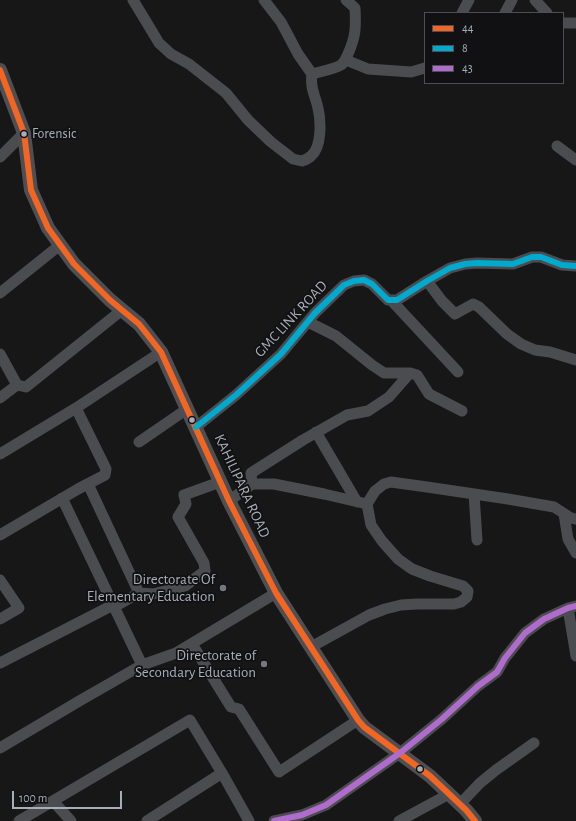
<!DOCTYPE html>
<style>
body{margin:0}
#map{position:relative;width:576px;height:821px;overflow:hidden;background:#171717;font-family:"Alegreya Sans",sans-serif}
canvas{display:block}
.legend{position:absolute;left:424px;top:12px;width:140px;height:72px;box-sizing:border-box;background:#111113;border:1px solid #4d4f55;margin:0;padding:5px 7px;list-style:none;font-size:12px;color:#a8adb8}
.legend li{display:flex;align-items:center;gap:8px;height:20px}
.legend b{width:20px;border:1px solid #4d4f55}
.scale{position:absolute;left:12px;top:791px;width:110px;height:18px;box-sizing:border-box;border:2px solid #a8adb8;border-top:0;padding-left:5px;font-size:12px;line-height:14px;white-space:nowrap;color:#a8adb8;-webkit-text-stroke:3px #111113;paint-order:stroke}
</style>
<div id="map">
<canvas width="576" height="821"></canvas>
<ul class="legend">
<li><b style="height:5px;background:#f26522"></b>44</li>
<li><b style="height:5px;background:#00a9ce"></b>8</li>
<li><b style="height:5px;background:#b06ccc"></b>43</li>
</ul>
<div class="scale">100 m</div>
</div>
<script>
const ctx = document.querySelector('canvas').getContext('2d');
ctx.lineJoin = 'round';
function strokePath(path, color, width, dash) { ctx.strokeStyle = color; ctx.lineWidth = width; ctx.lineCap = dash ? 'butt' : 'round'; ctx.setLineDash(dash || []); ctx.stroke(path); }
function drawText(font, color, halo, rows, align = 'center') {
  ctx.font = font + ' "Alegreya Sans",sans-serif'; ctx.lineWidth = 3.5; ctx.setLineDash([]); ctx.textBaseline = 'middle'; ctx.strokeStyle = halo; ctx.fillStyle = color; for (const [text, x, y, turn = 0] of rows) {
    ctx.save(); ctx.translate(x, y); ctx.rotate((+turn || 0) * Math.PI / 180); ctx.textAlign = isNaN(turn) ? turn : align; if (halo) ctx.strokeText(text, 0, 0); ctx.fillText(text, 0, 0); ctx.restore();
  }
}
strokePath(new Path2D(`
 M133,0L159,43L171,54L189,64L226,93L248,120L271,142L293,159L302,161C305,160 309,158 311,156C322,147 321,121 318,108C315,95 310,88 312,74C319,72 335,69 341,65C345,62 346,58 348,54C356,36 356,27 355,8L346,0
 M264,0L281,22L298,54L312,74
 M535,0L547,13
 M462,13L469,0
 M505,13L512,0
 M563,23H576
 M346,60L368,69L411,72L425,68
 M557,146L576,160
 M0,157L24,133
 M427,281L442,301L455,314L473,304L479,307L507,334L521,344L535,350L550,352L576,360
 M0,293L60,245
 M391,300L458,372
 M308,322L336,336L372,365L384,373H410L417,375L429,394L462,411
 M0,354L17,385L26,387L122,310
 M0,398L17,385
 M196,427L236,395L281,354L315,313L344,285L354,281L364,280L372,284L388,300H397L427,281L450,268L465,264L477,263L513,264L532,257H541L562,265L576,266
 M316,432L357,502
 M139,442L187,409
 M0,454L76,408L161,352
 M88,484L139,593
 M252,484L251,473L303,440L347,415L368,411L389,397L410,373
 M474,494L477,540
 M62,498L142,665
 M229,501L252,484H274L324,494L367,504
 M564,514L568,539L576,553
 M0,535L78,489L105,475L106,469L76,408
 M0,580L19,608L0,619
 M114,607L139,593L153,594L185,586L205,571L204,563L178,517L186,504L184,495L220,482
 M568,608L576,656
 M192,644L231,707L239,709L279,772L358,720
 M311,647L369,615L385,609L401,605L417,604H454L461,602L467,597L468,591L463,586L430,576L412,569L398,559L382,541L371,525L367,504L375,491L384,484L391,482L427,487L508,499L554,507L571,518L576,519
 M0,663L113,605
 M0,748L81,700L142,665L176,653L276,593
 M53,801L71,821
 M460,804L480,783L496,770L534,743
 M19,821L190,720L222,773L249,821
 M147,821L222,773
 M274,821L302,815L326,805L400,753L442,719L478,686L497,672L505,658L525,633L544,619L568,608L576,606
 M399,821L449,794`), '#4b4c50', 11);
strokePath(new Path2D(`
 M0,70L24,133L31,190L48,228L74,264L110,300L122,310L139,324L161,352L229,501L276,593L358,720L364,727L430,776L466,810L475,821`), '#4d4f52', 14);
strokePath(new Path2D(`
 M0,70L24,133L31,190L48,228L74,264L110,300L122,310L139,324L161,352L229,501L276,593L358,720L364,727L430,776L466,810L475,821`), '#f26522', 6);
strokePath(new Path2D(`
 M196,427L236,395L281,354L315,313L344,285L354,281L364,280L372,284L388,300H397L427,281L450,268L465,264L477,263L513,264L532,257H541L562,265L576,266`), '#00a9ce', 6);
strokePath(new Path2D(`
 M274,821L302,815L326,805L400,753L442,719L478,686L497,672L505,658L525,633L544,619L568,608L576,606`), '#b06ccc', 6);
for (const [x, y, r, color] of [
 [24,134,3.5,"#a8adb8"],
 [192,420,3.5,"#a8adb8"],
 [223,588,4,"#757880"],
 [264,664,4,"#757880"],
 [420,769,3.5,"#a8adb8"]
]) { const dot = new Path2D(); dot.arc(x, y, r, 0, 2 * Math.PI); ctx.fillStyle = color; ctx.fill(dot); strokePath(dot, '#111113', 1.5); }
drawText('14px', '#a8adb8', '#111113', [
 ["Forensic",32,134]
], 'left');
drawText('15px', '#a8adb8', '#111113', [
 ["GMC LINK ROAD",291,319,-47],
 ["KAHILIPARA ROAD",242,486,65]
]);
drawText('15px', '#a8adb8', '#111113', [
 ["Directorate Of",215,579],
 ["Elementary Education",215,596],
 ["Directorate of",256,655],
 ["Secondary Education",256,672]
], 'right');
</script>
